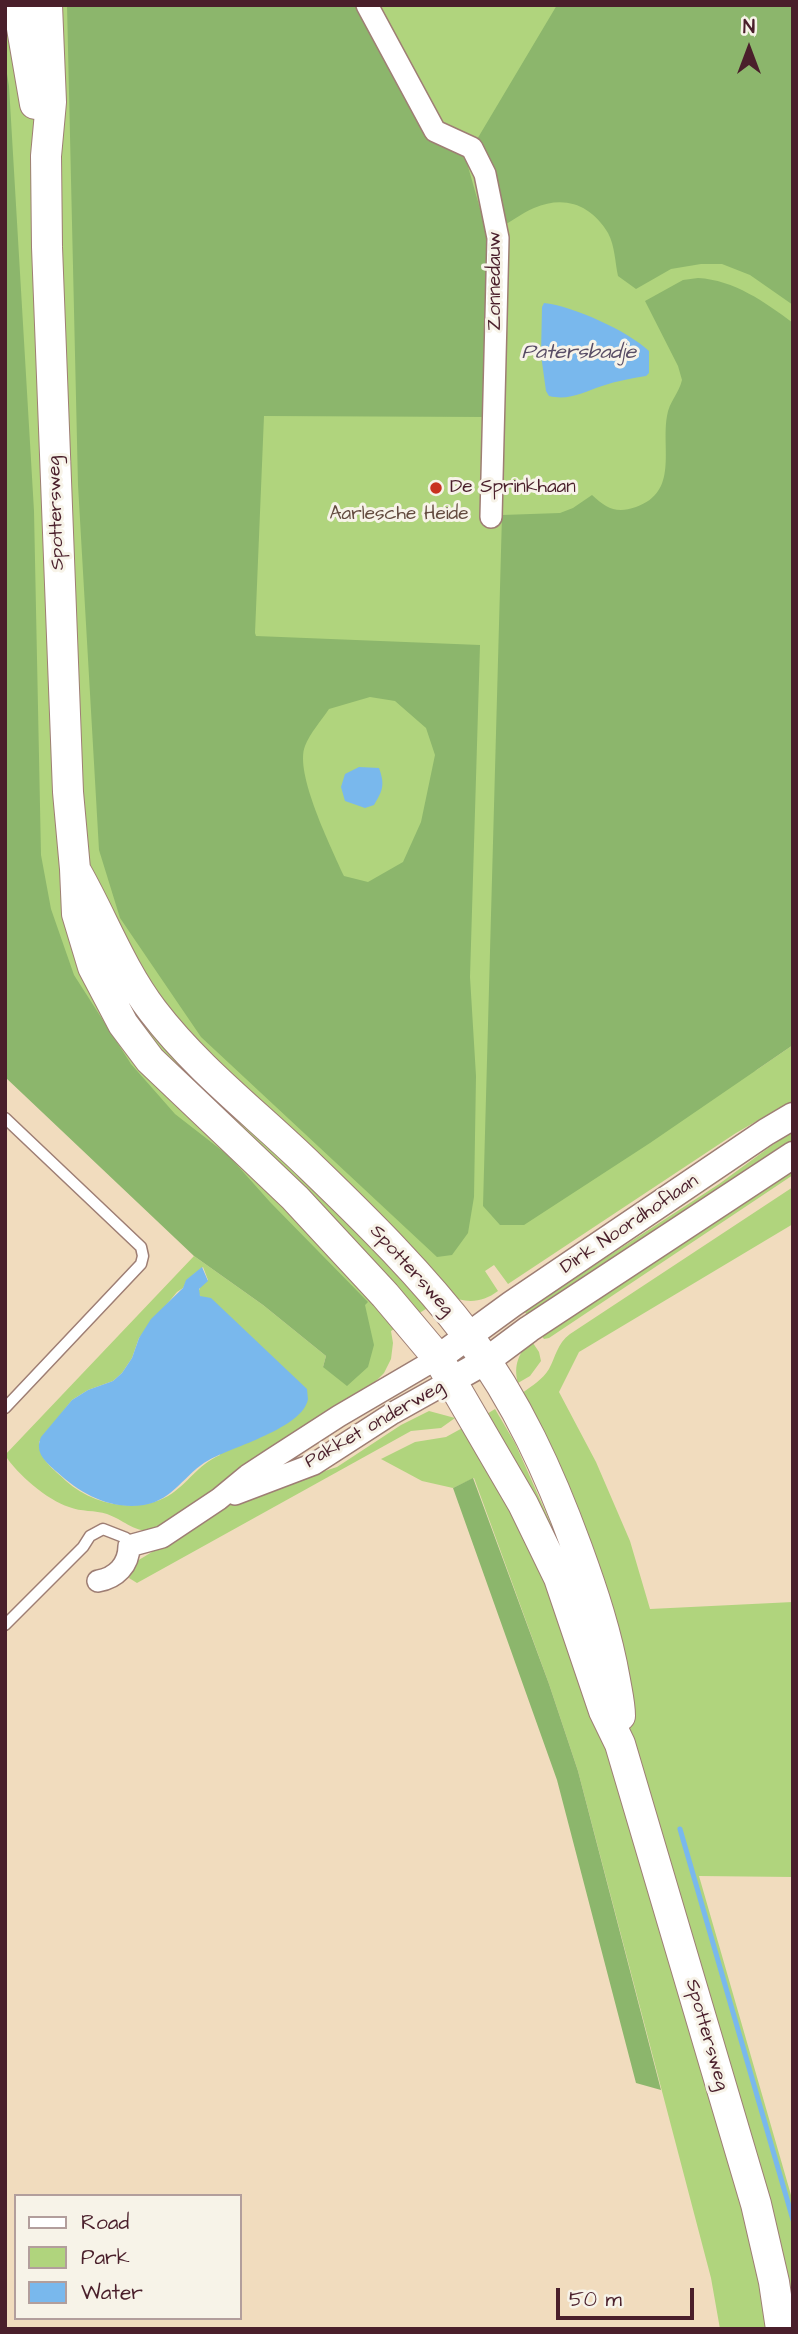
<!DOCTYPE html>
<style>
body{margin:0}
#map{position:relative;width:798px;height:2334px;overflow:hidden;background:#f1dcbe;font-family:"Architects Daughter",sans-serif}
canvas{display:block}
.frame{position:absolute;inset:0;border:7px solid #4a1f2b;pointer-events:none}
.legend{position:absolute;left:14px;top:2194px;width:228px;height:126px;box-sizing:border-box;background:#f7f3e8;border:2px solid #b29e9c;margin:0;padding:9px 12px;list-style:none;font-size:21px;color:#4a1f2b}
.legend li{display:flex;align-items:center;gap:14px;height:35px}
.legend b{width:35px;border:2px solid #b29e9c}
.north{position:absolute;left:714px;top:14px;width:70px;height:70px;-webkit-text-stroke:5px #f7f3e8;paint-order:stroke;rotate:0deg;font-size:19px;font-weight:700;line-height:28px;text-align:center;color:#4a1f2b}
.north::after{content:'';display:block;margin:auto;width:24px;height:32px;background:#4a1f2b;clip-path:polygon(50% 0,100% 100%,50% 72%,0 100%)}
.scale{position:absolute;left:556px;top:2288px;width:138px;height:32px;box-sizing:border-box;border:4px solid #4a1f2b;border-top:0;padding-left:9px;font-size:21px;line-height:24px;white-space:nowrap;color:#4a1f2b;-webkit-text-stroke:5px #f7f3e8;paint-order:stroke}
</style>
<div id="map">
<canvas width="798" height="2334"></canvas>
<div class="frame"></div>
<ul class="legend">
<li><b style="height:9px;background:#fff"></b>Road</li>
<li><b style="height:19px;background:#b0d47d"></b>Park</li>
<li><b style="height:19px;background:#79b8ed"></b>Water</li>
</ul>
<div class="north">N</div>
<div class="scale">50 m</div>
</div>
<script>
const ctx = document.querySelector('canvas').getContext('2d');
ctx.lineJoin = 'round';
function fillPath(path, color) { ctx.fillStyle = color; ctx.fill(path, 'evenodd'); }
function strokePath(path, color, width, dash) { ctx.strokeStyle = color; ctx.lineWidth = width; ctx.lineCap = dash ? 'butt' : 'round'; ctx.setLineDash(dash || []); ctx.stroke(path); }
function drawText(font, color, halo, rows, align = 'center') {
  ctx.font = font + ' "Architects Daughter",sans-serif'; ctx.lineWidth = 6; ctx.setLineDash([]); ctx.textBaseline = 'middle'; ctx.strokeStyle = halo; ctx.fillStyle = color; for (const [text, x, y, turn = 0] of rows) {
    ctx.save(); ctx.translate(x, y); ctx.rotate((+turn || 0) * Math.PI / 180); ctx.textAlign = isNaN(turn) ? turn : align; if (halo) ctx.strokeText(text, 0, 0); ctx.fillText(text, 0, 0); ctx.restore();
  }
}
fillPath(new Path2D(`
 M5,5H793V1026L755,1071L793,1045V1105L762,1118L736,1133L508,1284L494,1265L485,1271L498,1291C482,1303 466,1304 448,1295L391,1331L393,1343L391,1359L384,1373L377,1380L339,1411L153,1531C133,1532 124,1520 107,1514C95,1510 81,1512 69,1507C47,1500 17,1474 5,1455L194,1256L263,1305L326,1356L323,1367H368L5,1053ZM203,1267L208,1280L201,1285L198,1293L201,1297L220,1455C197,1465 188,1484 168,1496C136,1514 93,1505 66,1481C54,1469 39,1460 39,1442L72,1400L88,1390L113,1381L122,1373L132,1358L139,1338L177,1292L183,1288L187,1280Z
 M793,1130V1143L529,1317L524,1311L719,1184Z
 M793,1169V1175L549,1338L544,1339L540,1334Z
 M793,1187V1224L579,1352L559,1392L596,1462L630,1541L650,1609L793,1602V1877L699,1876L793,2202V2329L634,1747L624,1706L613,1615L594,1549L555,1455L522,1393C532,1386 542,1380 549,1369C556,1356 557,1344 570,1334Z
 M531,1340L539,1352L541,1361L530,1376L518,1383C513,1365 519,1353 531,1340Z
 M495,1409L515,1443L563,1551L482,1417Z
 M429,1411L455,1418L441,1428L411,1431L137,1583L129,1578L137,1561L242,1498L337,1467L401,1425Z
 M466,1426L510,1490L591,1698L744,2202L770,2329H720L711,2278L578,1771L549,1684L474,1478L453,1488L422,1481L381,1459L415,1442L446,1437Z`), '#b0d47d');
fillPath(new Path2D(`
 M67,5H361L465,156L489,240L486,271V417L264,416L255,633L256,636L480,645L470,977L476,1076L474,1197L468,1233L452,1255L437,1257L201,1037L120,918L99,850L78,485ZM370,697L395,701L426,728L435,755L421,822L403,862L368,882L344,876C332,849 294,773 305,746C310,733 321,721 329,709Z
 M557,5H793V305L750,275L722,264H701L671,269L636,289L618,276C615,262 615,246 608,233C591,205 565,195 534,208C522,213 512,221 501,227L476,141Z
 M5,62L9,86L34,511L41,855L51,909L74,975L131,1064L175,1114L229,1156L270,1202L368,1302L365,1305L374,1345L368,1367L347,1386L323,1367L326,1356L263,1305L194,1256L5,1077Z
 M698,278C734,280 765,302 793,323V1045L650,1143L524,1225H500L483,1206L502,515L560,513L573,508L592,495C606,508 616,514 636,507C679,492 661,449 667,416C669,402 679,393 682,380L678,366L645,301L683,280Z
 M473,1478L549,1684L578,1771L661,2090L636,2083L557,1780L453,1488Z`), '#8cb66c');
fillPath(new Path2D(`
 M544,303C573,306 628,331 649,351V373L646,376C632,378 617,381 602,386C584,392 569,401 549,396L546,391L541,355L542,307Z
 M359,767L379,768C385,785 383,790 374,805L365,808L345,801L341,787L345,774Z
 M202,1267L208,1281L199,1289L200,1296L211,1298L307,1389C307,1389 308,1399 308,1399C303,1428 232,1447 209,1460C185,1473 174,1500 144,1505C110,1510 81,1494 57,1472C46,1462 34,1453 41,1437L72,1400L88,1390L113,1381L122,1373L132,1358L139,1338L151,1319L183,1288L186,1280Z`), '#79b8ed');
strokePath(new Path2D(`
 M680,1829L793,2220`), '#79b8ed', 5);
const service = new Path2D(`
 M5,1118L141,1247L143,1256L141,1264L5,1408
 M5,1625L83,1547L90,1536L103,1529L126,1538L129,1546`);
const minor = new Path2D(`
 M367,5L435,131L472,148L485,174L498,238L491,517
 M235,1494L314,1464L393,1413L452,1380
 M98,1581C116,1578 129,1565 129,1546L162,1537L219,1499L248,1475L274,1458L339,1416L438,1358`);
const tertiary = new Path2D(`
 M438,1358L512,1304L766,1132L793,1116
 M452,1380L486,1361L529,1329L793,1155`);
const secondary = new Path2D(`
 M18,5L35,104
 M47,5L51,102L46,156L47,247L68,792L75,869L77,914L93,967L123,1024L150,1060L295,1198L385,1295L438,1358L523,1504L559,1578L604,1711L620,1744L756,2204L774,2282L781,2329
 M77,873C103,919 121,969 153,1011C198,1070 259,1116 311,1167C367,1221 422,1275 469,1337C517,1401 550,1474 577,1548C593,1592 607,1634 615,1680C617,1692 620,1704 620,1716`);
strokePath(service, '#9e7e74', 13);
strokePath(minor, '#9e7e74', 24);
strokePath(tertiary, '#9e7e74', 29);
strokePath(secondary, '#9e7e74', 32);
strokePath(service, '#fff', 10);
strokePath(minor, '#fff', 21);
strokePath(tertiary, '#fff', 26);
strokePath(secondary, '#fff', 30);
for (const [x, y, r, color] of [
 [436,488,7,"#c8321e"]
]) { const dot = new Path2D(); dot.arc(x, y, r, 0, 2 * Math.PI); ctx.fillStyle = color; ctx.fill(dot); strokePath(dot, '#f7f3e8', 2.5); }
drawText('19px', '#4a1f2b', '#f7f3e8', [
 ["Zonnedauw",496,281,-90],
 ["Spottersweg",57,513,-92],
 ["Dirk Noordhoflaan",630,1225,-34],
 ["Spottersweg",411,1271,48],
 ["Pakket onderweg",375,1425,-30],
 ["Spottersweg",706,2035,74]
]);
drawText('19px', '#4a1f2b', '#f7f3e8', [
 ["De Sprinkhaan",450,488]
], 'left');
drawText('19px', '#644c40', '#f7f3e8', [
 ["Aarlesche Heide",399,515]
]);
drawText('italic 21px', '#584d65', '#f7f3e8', [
 ["Patersbadje",579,354]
]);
</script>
